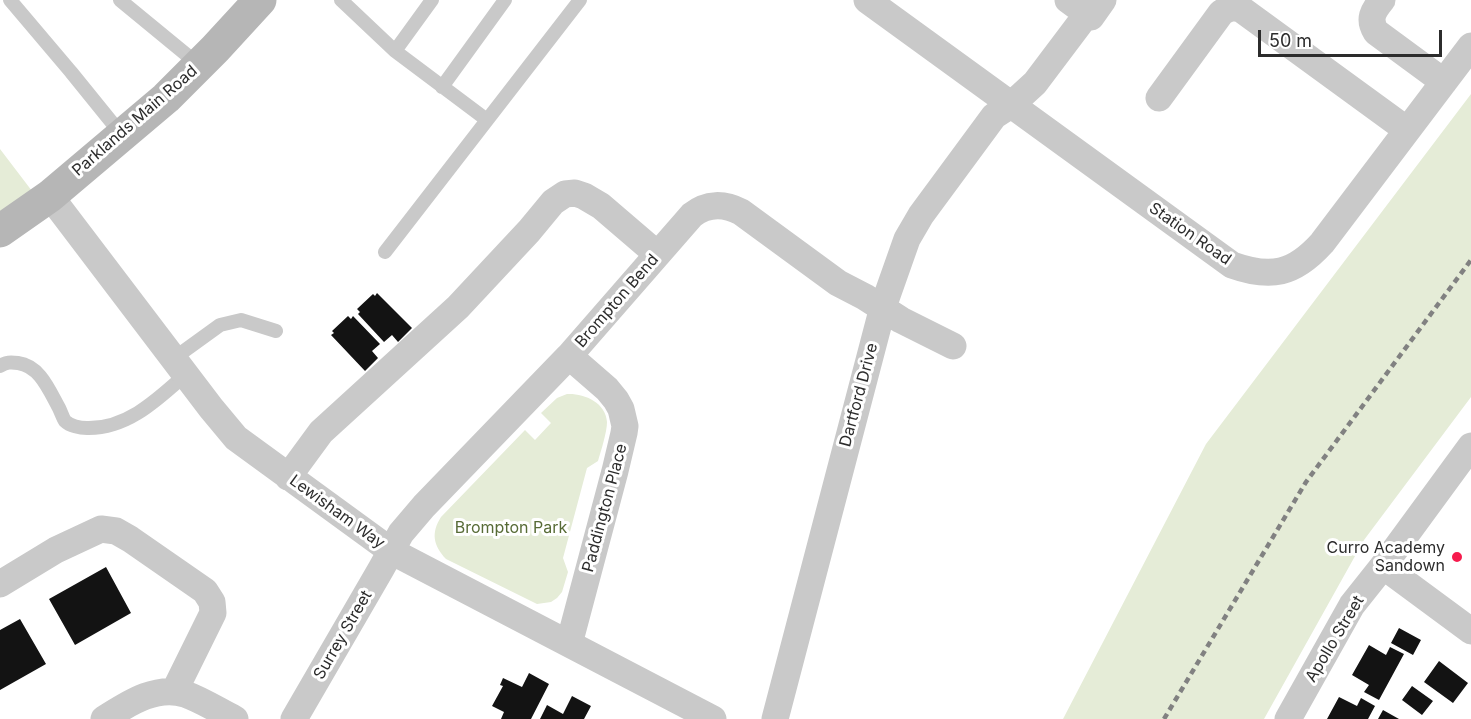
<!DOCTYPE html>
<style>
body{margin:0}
#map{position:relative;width:1471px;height:719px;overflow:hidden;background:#fff;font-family:Inter,sans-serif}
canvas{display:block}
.scale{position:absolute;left:1258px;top:30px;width:184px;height:27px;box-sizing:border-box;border:3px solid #2c2c2c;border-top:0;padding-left:8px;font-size:18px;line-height:21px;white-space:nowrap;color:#2c2c2c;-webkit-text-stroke:4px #fff;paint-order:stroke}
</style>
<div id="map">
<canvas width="1471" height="719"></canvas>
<div class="scale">50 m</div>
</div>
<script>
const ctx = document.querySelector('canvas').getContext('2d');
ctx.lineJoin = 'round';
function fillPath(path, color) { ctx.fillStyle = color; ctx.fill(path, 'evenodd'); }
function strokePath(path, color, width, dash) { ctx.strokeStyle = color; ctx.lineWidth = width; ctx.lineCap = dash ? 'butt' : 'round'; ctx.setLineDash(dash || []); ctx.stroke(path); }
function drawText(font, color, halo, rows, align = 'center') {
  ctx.font = font + ' Inter,sans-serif'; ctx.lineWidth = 6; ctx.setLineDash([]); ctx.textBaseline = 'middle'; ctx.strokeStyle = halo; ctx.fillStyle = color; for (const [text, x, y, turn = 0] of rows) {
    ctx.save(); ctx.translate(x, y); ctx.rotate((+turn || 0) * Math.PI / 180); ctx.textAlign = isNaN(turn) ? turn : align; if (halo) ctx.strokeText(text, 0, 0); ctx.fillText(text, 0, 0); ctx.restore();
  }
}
fillPath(new Path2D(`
 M1471,94V397L1364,540L1264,719H1063L1206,444Z
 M0,149L32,191L0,214Z
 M567,394C583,393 606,402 607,422C607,432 601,451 598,461L587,468L563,558L568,572L562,592L557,598L551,602L537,604L446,559C433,545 431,533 441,517L525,430L535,440L551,423L541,413L557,398Z`), '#e5ecd7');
fillPath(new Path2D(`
 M377,293L412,328L398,342L392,335L384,342L358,314L360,312L357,309L373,294L375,296Z
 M348,316L351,319L353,316L380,344L372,351L378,358L365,371L331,335L334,333L332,331Z
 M106,567L131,613L75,645L49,599Z
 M20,619L46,664L0,690V630Z
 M1399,628L1421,640L1413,655L1391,643Z
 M1369,645L1386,655L1390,647L1404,654L1379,700L1364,692L1369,685L1352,675Z
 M1439,661L1468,683L1453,703L1424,682Z
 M529,673L549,684L531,719H501L504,712L492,706L503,686L500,685L503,678L522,687Z
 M1412,686L1433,701L1422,715L1402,700Z
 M572,696L591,706L584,719H540L547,705L563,714Z
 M1339,697L1357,706L1361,698L1375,706L1368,719H1327Z
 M1383,710L1399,719H1378Z`), '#131313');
strokePath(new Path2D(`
 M10,0L71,72L122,135
 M120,0L199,65
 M341,0L395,51
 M432,0L395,51L487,120
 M442,87L505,0
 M385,252L580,0
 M173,359L220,325L241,320L276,331
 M0,366C7,362 10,362 18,363C40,366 49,390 59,408C61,412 63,418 65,421C70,426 80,428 87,428C127,429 157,400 185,375`), '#c9c9c9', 14);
strokePath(new Path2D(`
 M867,0L1232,265C1271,279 1294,274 1322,243L1471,46
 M1068,0L1091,17L1103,0
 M1382,0C1373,11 1368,19 1376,32L1444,82
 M1159,98L1221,13C1228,8 1233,7 1241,9L1407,130
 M50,196L211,408L236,438L391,551L713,719
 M288,477L321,432L458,307L529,231L553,202L565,194L575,193L584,196L601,206L657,254
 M1383,566L1471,631
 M0,584L56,550L101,529L116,531L130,539L205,591L212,602L213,613L174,692
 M569,644L615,471L624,433L625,426L621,409L616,400L607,389L569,356
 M104,719C128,704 155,685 185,694C202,700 219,711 235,719
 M294,719L381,569L401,533L424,506L569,356L692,215C707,203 724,203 741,212L838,283L865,297L901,320L953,346
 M775,719L883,307L907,239L921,215L994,116L1011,105L1035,83L1087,14
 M1288,719L1352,605L1383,566L1471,446`), '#c9c9c9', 27);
strokePath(new Path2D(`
 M0,231L50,196L166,98L215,49L260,0`), '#b6b6b6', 33);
strokePath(new Path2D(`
 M1164,719L1306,482L1471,260`), '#818181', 4.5, [6, 4.5]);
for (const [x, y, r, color] of [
 [1457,557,6,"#f61b4d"]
]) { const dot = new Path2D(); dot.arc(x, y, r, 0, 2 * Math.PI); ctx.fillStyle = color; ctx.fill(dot); strokePath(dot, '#fff', 2); }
drawText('16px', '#2c2c2c', '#fff', [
 ["Parklands Main Road",135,121,-41],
 ["Station Road",1190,234,35],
 ["Brompton Bend",617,301,-49],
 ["Dartford Drive",859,395,-75],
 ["Paddington Place",605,508,-75],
 ["Lewisham Way",337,512,36],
 ["Surrey Street",343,635,-60],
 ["Apollo Street",1335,639,-59]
]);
drawText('16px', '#576b36', '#fff', [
 ["Brompton Park",511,528]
]);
drawText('16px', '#2c2c2c', '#fff', [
 ["Curro Academy",1445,548],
 ["Sandown",1445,566]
], 'right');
</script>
